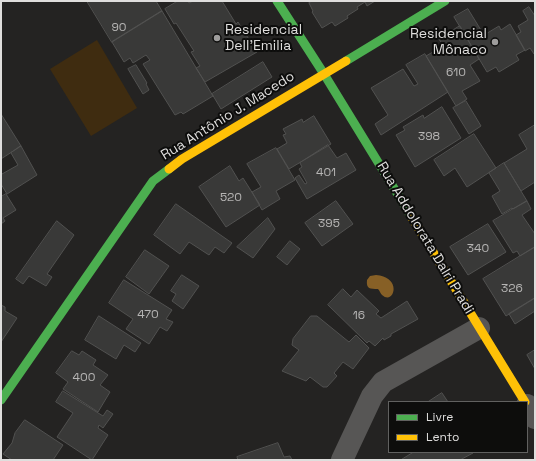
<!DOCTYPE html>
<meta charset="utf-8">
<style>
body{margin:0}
#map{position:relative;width:536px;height:461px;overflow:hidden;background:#242322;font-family:"Space Grotesk",sans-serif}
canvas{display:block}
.frame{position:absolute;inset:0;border:2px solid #dfdedd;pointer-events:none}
.legend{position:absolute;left:388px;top:401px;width:140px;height:52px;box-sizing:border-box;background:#0d0d0c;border:1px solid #616160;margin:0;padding:5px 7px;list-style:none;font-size:12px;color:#dfdedd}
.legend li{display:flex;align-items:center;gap:8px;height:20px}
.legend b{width:20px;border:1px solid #616160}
</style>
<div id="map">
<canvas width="536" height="461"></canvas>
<div class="frame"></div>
<ul class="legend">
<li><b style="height:5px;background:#4caf50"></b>Livre</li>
<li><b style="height:5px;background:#ffc107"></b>Lento</li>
</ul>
</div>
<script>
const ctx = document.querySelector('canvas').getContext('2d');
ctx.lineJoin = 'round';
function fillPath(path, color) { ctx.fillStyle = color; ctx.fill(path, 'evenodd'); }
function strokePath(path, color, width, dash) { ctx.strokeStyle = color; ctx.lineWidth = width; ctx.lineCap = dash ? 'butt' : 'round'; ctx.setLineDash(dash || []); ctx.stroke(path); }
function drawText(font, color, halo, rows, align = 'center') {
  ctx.font = font + ' "Space Grotesk",sans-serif'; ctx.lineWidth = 4; ctx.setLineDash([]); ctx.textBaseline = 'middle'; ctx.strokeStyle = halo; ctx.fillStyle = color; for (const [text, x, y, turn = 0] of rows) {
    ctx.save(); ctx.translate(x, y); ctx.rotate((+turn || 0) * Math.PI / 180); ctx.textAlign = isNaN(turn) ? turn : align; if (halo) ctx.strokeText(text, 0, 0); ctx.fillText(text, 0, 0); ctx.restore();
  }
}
fillPath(new Path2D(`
 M97,40L137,108L91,136L50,69Z`), '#3f2c10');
fillPath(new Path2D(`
 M376,275C403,277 394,306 382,295C380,293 380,291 378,289C370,289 366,289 367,280L370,276Z`), '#876026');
const building = new Path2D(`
 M87,1H156L162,11L112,42Z
 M178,1H188L189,3L193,1H222L236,24L238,22L257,52L205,82L196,68L200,66L191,52L194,51L176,23L174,24L165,9Z
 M313,1H375L367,6L365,2L357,7L358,9L347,16L348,18L335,26L332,22L322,28L312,12L313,11L309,3Z
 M529,7L535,16V53L534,54L530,48L525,51L516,35L521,32L518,26L528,20L523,11Z
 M468,9L484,35L499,26L501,30L510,24L525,50L516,55L519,60L499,72L496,67L487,72L454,17Z
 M162,11L213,96L183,114L181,112L175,115L143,64L150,60L146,55L133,63L130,58L124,62L112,42Z
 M460,26L479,59L470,65L480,81L462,91L467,99L456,106L426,56L443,46L439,39Z
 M425,54L448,92L381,135L375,124L388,115L371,88L403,69L414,86L418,84L406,65Z
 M263,62L272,77L221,109L212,94Z
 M136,65L147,83L146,84L149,90L143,94L128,69Z
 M466,101L481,126L469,134L453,108Z
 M442,107L461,138L415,167L396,135L405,130L403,127L423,115L424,118Z
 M1,114L21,146L1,159Z
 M314,116L331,144L289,169L277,149L287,143L283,135L286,134L283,129L302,119L303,122Z
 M535,125V182L521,191L504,163L527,149L519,135Z
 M474,134L496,168L467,187L455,168L444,176L434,160Z
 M328,145L337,158L346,153L356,170L307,199L295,178L299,175L305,184L307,183L299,169L302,167L300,163Z
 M21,146L37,175L7,194L1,184V172L2,174L18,165L11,153Z
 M276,148L295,180L276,191L280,199L262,210L252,192L261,187L247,164Z
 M504,163L527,201L513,209L512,208L502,214L492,196L500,191L489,173Z
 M230,166L239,181L243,178L260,205L226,227L199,187Z
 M6,194L16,210L3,218L5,221L1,224V197Z
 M336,201L353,224L322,246L305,223Z
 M527,201L531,209L522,215L535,234V247L520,256L517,251L513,253L493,221Z
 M176,204L232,243L224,253L215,247L209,255L189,242L180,254L154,235Z
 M268,218L275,229L253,258L237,247Z
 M57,221L74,235L47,274L52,277L46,286L29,276L23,284L16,279Z
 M488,224L506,252L468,275L450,247Z
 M290,241L300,249L287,265L277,257Z
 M535,247V298L506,316L483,279Z
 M145,250L169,266L149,294L126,277Z
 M182,275L199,286L183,309L172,301L176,294L171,291Z
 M124,280L172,310L166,319L173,322L167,331L160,327L149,344L126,329L133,319L109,303Z
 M343,289L351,297L357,290L379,311L376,314L381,318L407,301L418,319L391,334V336L384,340L383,338L375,346L369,341L367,343L328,305Z
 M535,298V311L515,324L509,314Z
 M1,305L5,307V311L17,318L1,342Z
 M99,316L141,343L135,352L124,345L116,359L85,340Z
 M311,316H317L349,342L356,335L369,348L353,369L343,362L334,373L337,376L327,387H323L310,377L306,381L282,371L299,350L292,345L293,339Z
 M535,350V369L527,355Z
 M72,351L79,355L82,351L96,360L93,365L108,375L100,385L110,392L98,412L63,389L68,382L56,373Z
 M63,391L103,416L107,410L113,414L103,428L99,425L98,428L108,435L92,460L57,437L73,413L56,402Z
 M442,393L448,402H428Z
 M25,420L63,445L53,460H12L3,454L12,443L15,433Z
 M278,443L284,457L290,456L292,460H238L237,457Z
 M414,452H472L473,453L460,460H401Z`);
fillPath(building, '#393938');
strokePath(building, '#515150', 1);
strokePath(new Path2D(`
 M527,405L535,418
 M342,460L372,396L383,382L479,328`), '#575655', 22);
strokePath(new Path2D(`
 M277,1L324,74L411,216
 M346,61L445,1
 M1,400L153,181L169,169`), '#4caf50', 9);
strokePath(new Path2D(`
 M169,169L182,159L346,61
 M411,216L525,402`), '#ffc107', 9);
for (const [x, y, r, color] of [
 [217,38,4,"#9e9d9c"],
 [495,42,4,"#9e9d9c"]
]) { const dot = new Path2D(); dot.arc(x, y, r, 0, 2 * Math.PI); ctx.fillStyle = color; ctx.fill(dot); strokePath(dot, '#0d0d0c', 1.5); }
drawText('12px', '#b6b5b4', null, [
 ["90",119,28],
 ["610",456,73],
 ["398",429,137],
 ["401",326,173],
 ["520",231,198],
 ["395",329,224],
 ["340",478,249],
 ["326",512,289],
 ["470",148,315],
 ["16",359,316],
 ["400",84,378]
]);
drawText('14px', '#dfdedd', '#0d0d0c', [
 ["Residencial",225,30],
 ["Dell'Emilia",225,46],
 ["Residencial",487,34,"right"],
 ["Mônaco",487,50,"right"]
], 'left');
drawText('14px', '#dfdedd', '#0d0d0c', [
 ["Rua Antônio J. Macedo",228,116,-32],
 ["Rua Addolorata Dalri Pradi",425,238,59]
]);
</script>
